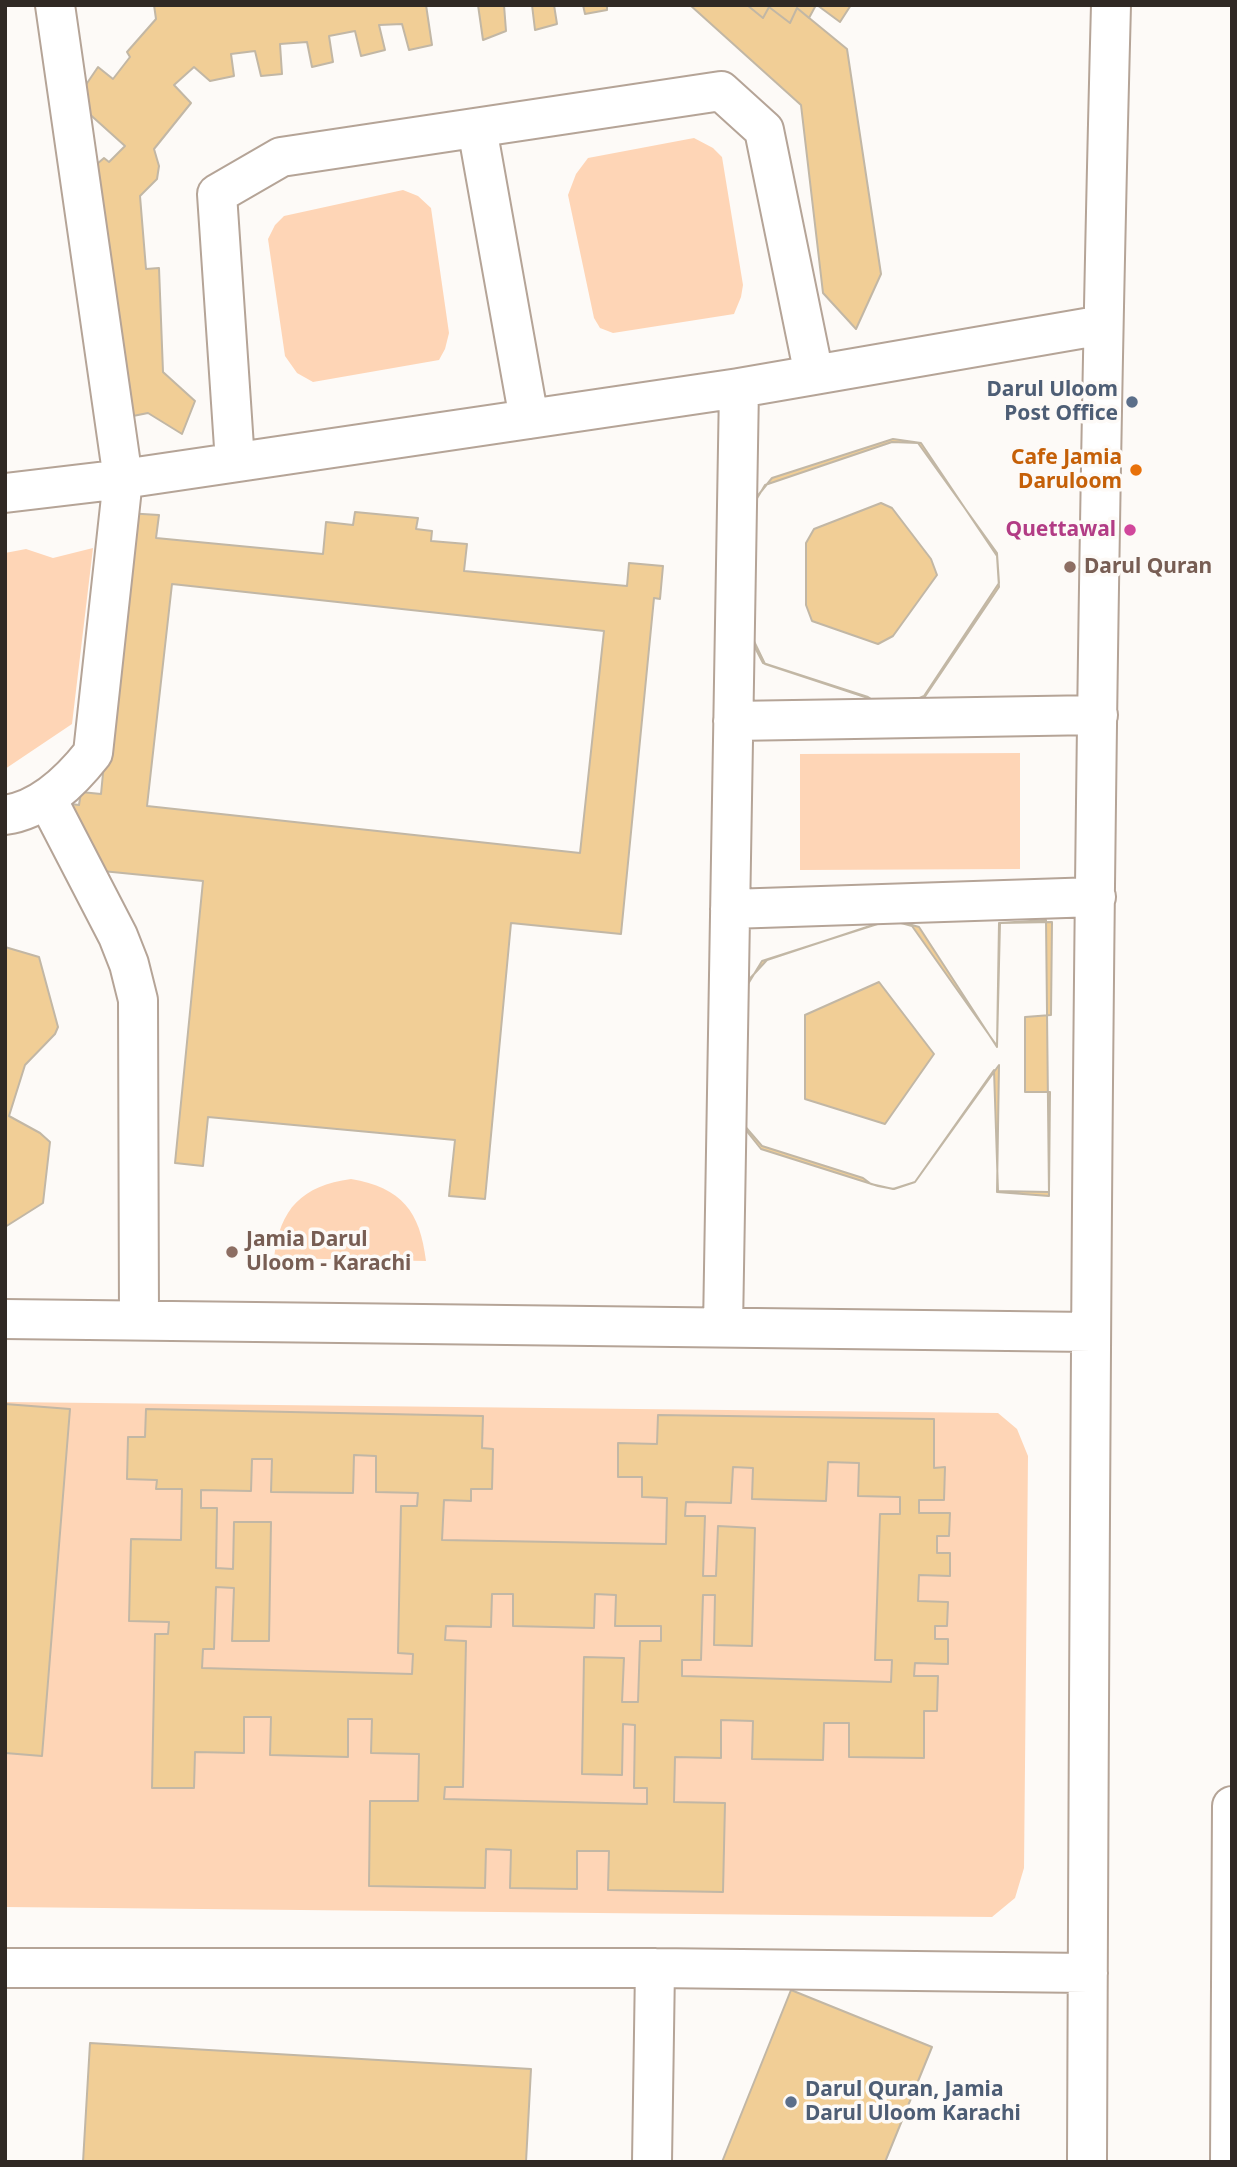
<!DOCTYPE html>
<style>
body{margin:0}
#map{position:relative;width:1237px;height:2167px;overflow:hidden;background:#fdfaf7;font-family:"Noto Sans",sans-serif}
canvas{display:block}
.frame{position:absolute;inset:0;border:7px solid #302924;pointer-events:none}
</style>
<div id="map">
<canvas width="1237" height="2167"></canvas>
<div class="frame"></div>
</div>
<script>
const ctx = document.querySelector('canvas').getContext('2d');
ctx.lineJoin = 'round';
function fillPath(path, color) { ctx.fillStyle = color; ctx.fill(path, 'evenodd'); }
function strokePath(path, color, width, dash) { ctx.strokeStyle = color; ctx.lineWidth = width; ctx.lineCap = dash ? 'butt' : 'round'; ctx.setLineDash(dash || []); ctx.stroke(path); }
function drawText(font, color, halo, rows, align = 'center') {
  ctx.font = font + ' "Noto Sans",sans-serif'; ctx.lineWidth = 7; ctx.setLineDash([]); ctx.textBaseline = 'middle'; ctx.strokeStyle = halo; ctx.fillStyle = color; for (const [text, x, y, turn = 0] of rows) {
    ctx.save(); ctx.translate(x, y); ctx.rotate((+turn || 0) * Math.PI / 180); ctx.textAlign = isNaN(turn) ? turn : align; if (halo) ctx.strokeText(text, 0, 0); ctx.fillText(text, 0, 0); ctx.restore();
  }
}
fillPath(new Path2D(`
 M694,138L713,148L722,157L743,285L741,297L734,314L613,333L600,328L594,318L568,195L576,174L588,158Z
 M403,190L418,196L431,208L449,333L445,349L439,360L313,382L297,373L285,356L268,239L275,225L284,216Z
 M93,548L72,724L5,769V553L26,549L53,558Z
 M1020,753V869L800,870V754Z
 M351,1179C402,1188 420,1211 426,1261L274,1258C280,1208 302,1186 351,1179Z
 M5,1402L998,1413L1017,1429L1028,1456L1024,1868L1015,1898L992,1917L5,1907Z`), '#fed5b6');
const building = new Path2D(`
 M154,5H426L432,45L409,50L402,24L379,25L385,50L361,56L355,31L329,36L333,62L312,67L307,42L280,44L282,74L261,76L255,51L231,54L234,76L210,81L194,67L174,85L191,103L154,149L159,166L157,179L140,196L146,269L159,268L163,372L195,401L182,434L148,413L133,416L97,164L104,158L109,162L125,146L85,110L81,92L98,67L113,79L130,57L127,52L156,19Z
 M478,5H504L506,31L483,40Z
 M532,5H554L557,24L535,30Z
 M583,5H607V10L585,14Z
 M690,5H747L763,18L769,7L790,23L797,8L847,49L881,274L856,329L823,293L801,105Z
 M747,5H816L809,18L797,8L790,23L769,7L763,18Z
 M817,5H851L840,22Z
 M893,439L921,443L997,556L999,587L924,698L891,712L868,697L763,663L751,640V504L772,478Z
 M892,442L918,443L997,553L999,583L924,696L891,711L871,699L765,664L751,635L753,505L765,485ZM881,503L892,508L931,559L937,575L893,636L878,644L812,621L806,605V543L814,529Z
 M355,512L418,518L416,529L432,531L431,541L467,544L464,571L627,586L629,563L663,566L660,599L654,598L621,934L511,923L485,1199L449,1196L455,1140L208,1117L203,1166L175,1163L203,881L72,868L63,803L79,805L81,792L101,794L125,547L126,513L159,515L156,538L323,554L326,522L353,525ZM172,584L604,631L580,853L147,806Z
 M891,919L919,927L997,1047L1000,923L1052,922L1051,1015L1025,1017V1092H1050L1049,1192L998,1191L994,1070L915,1182L894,1189L878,1186L761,1149L741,1124L743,986L767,960Z
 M890,920L912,926L997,1046L999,923L1046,920L1049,1196L997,1192L999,1065L915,1182L893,1189L871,1184L863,1178L762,1146L743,1124L745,989L762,961ZM879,982L934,1054L885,1124L805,1099V1015Z
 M5,947L39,957L58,1027L55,1034L25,1065L9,1116L40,1133L50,1142L43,1203L5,1227Z
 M5,1404L70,1409L42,1756L5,1753Z
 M146,1409L483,1416L482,1448L493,1449L492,1489H471V1501L444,1500L442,1540L666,1544L667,1498L642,1497V1477H618V1443L657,1444L658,1415L934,1419V1468L945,1467L944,1500H919V1513H950L949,1536H937V1553H950V1576L919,1575L918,1601L948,1602L947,1626H935V1639H948V1664L915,1663L914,1676H938L937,1711H924V1758L849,1757V1723H824L823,1760L752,1759L753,1721L721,1720V1758L675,1757L674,1802L725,1803L723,1892L608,1890L609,1851H577V1889L510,1888L511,1850L486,1849L485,1888L369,1886L370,1801H418L419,1754L371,1753L372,1719H348V1757L270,1755L271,1717H244V1753L195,1752L194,1788H152L155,1634H168L169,1622L129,1621L131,1539L181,1540L182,1489H156L157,1480L127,1479L128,1437H145ZM354,1455L376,1456V1492L418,1493L417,1506H401L398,1653L413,1654L412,1674L202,1668L203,1649H214L216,1587L234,1588L232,1641H269L271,1522H234L233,1569L216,1568L217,1508H201V1490L251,1491L252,1459H272L271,1492L353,1493ZM828,1462L859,1463L858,1496L900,1497V1514H880L875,1660H892L891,1682L682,1676V1660H701L703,1595H715L714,1645L752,1646L755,1528L718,1526L716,1576H703L705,1516H685L686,1502L731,1503L733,1467L753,1468L752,1499L826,1501ZM492,1594H513V1626L594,1628L595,1594L616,1595L615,1626H661V1641H640L638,1702H622L624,1658L584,1657L582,1774L622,1775L623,1724L635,1725L634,1788H647V1804L444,1799L445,1787H463L466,1641L445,1640L446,1626L491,1627Z
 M791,1990L932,2047L885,2162H722Z
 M90,2043L531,2069L526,2162H83Z`);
fillPath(building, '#f1ce96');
strokePath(building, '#c2b7a5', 2);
const minor = new Path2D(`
 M477,128L529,419
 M235,462L217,194L281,157L721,91L764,130L814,375
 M5,493L123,479L739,388L1103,325
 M733,721L1098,715
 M47,799L118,936L129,964L138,1000L139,1320
 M5,815C42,810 71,781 93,753L123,479L55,5
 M730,909L1096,897
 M5,1319L1091,1332
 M723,1327L739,388
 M5,1968H655L1088,1973
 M652,2162L655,1968
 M1087,2162C1090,1443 1092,724 1111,5
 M1230,2162L1232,1806`);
strokePath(minor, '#b5a497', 42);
strokePath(minor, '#fff', 38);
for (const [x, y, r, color] of [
 [1132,402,7,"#5c6f8a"],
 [1136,470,7,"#e8710a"],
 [1130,530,7,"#d1479c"],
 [1070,567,7,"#8d6e63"],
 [232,1252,7,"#8d6e63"],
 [791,2102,7,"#5c6f8a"]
]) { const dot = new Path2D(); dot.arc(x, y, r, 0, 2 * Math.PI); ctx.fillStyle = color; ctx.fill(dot); strokePath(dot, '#fdfaf7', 2.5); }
drawText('bold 21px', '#4e5e75', '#fdfaf7', [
 ["Darul Uloom",1118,390],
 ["Post Office",1118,414],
 ["Darul Quran, Jamia",805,2090,"left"],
 ["Darul Uloom Karachi",805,2114,"left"]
], 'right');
drawText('bold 21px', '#c56008', '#fdfaf7', [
 ["Cafe Jamia",1122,458],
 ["Daruloom",1122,482]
], 'right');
drawText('bold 21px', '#b23c85', '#fdfaf7', [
 ["Quettawal",1116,530]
], 'right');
drawText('bold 21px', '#785e54', '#fdfaf7', [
 ["Darul Quran",1084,567],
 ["Jamia Darul",246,1240],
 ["Uloom - Karachi",246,1264]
], 'left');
</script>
